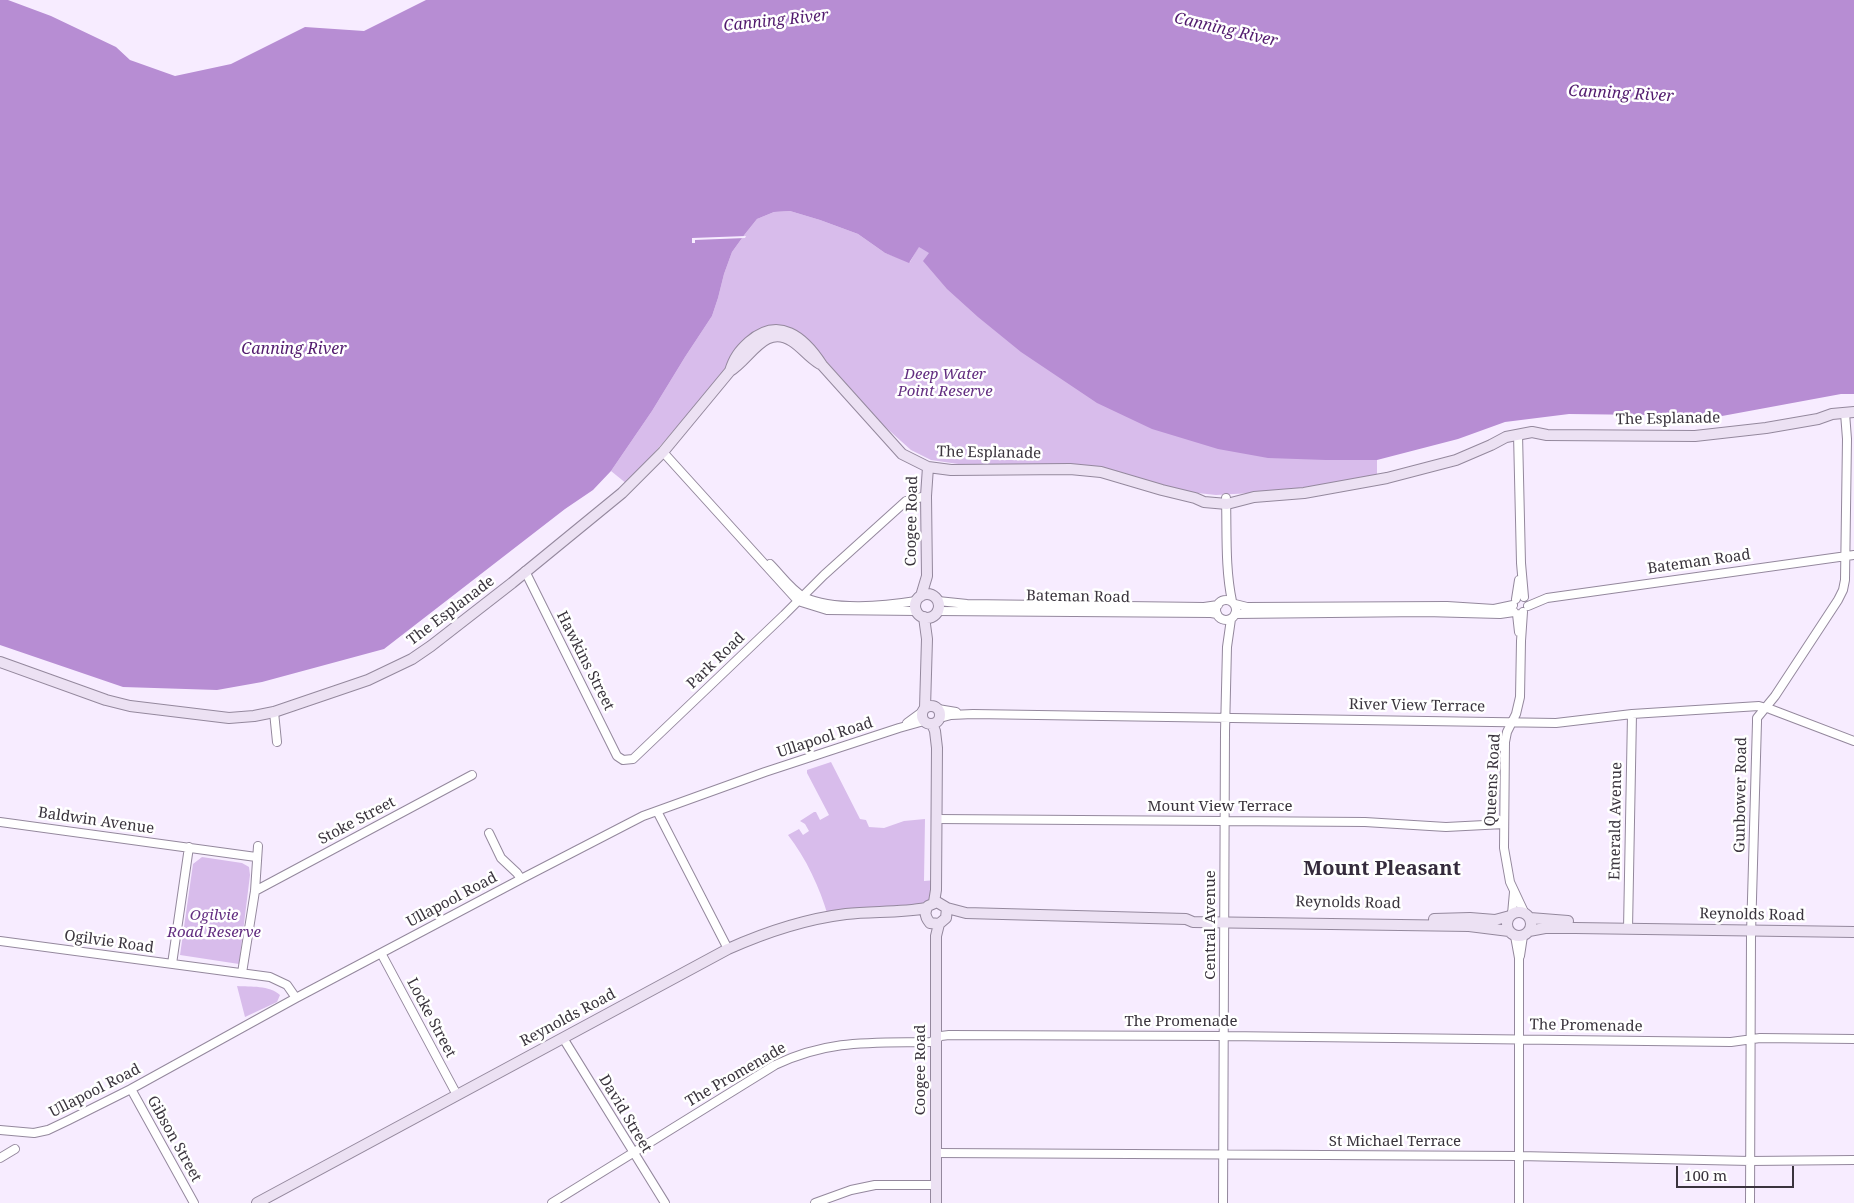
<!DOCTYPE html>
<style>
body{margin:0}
#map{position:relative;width:1854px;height:1203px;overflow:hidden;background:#f7ecff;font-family:"Noto Serif",serif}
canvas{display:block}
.scale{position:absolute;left:1676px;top:1166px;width:118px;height:22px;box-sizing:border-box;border:2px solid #3a343d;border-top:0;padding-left:6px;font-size:15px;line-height:18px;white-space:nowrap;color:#3a343d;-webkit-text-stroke:4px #fff;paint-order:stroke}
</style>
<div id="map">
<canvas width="1854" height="1203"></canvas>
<div class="scale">100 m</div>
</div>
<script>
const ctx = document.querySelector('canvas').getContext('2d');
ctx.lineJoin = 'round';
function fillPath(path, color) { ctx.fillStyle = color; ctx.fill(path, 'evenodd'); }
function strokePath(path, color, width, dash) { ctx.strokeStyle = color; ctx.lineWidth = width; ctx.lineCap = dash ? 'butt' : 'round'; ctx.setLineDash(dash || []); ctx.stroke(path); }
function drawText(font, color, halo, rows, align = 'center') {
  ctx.font = font + ' "Noto Serif",serif'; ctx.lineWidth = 5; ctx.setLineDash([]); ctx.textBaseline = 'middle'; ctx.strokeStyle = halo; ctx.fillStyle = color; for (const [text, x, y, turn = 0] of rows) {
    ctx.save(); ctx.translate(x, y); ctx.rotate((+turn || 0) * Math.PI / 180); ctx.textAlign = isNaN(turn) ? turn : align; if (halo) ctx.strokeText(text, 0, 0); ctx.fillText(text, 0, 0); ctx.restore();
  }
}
fillPath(new Path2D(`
 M790,211L820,220L858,234L885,253L910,262L919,246L1326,460H1377V477L1270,492L1216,495L1179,491L1089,466L965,465L931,460L911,450L882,424L811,344L772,332L748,345L627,484L611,471L652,411L685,357L712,316L718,298L724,274L732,252L745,234L757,219L774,212Z
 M831,762L860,819L866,820L869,827L884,828L904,821L925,819L924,881L936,880L934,902L828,916C820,888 806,858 788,835L799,829L803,835L809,831L805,824L800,821L814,812H816L820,820L829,815L807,773V770Z
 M202,857L242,863L249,867L250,875L239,964L180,955L193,864Z
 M237,986C251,987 269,985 280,995L277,1002L245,1017Z`), '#d8bceb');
fillPath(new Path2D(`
 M0,0H8L51,16L116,47L130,60L175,76L231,64L305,27L364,31L426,0H1854V394H1841L1695,421L1649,415L1569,414L1505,422L1458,439L1377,460H1326L1268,458L1218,449L1152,429L1097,403L1021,352L978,317L947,289L923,261L929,253L919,247L909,263L885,253L858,234L820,220L790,211L774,212L757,219L745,234L732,252L724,274L718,298L712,316L685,357L652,411L611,471L593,490L565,509L384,649L262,682L217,690L123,687L0,645Z`), '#b78dd3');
fillPath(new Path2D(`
 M746,236L745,238L695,240V243H692V238Z`), '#f7ecff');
const street = new Path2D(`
 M1518,434L1521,563L1524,597
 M663,452L798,601L827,610L917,611
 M1226,498C1227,533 1225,568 1232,601
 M770,564C781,575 791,590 804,597C833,611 885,606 916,601
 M525,571L617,756L623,760L633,759L784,615L824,575L906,501L926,496
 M1516,599L1519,580
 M1216 610a10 10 0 1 1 20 0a10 10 0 1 1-20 0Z
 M938,601L967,604L1204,607L1218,605
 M1235,604L1247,607L1447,606L1494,609L1513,605
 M1528,606L1547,598L1854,555
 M937,611L1211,613L1217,614
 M1523,612L1521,641L1520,697L1516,714L1507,732L1505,742L1504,848L1510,882L1525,914
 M1235,614L1425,612L1500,614L1514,612
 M1517,614L1519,632
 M938,709L956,712
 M274,712L277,742
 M940,718L951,715L973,714L1556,723L1632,714L1759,706L1770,709L1854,741
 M907,723L922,712
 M657,811L728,949
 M937,819L1365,822L1446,827L1504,824
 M0,822L256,857
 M489,833L501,858L517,873L521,879
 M255,891L472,775
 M1512,914L1514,892
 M1628,929L1632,714
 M1515,936L1519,958V1203
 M0,941L270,977L287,985L296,998
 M381,953L457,1095
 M1520,956L1523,936
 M172,964L189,847
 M242,973L255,891L258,846
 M563,1038L665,1203
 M131,1089L194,1203
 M0,1130L34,1133L48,1130L69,1120L131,1089L296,998L523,878L643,816L765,772L899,728L924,721
 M936,1153L1519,1156L1750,1161L1854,1160
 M0,1158L15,1149
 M552,1203L775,1065C830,1039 872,1043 931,1042L941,1036L949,1035L1224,1036L1731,1042L1760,1038L1854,1039
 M815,1203L851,1190L875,1185H935
 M1223,1203L1225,732L1227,647L1231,619
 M1750,1203L1751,934L1757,722V718L1775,696L1838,600L1843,590L1845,580L1847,439L1845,413`);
const secondary = new Path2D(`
 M730,371C734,358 739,351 749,342C779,316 804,337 822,365L902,454L928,467L951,470L1070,469L1101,472L1162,490L1195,498L1204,502L1227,504L1254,497L1304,493L1387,478L1456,460L1491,445L1506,437L1532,432L1547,435L1695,436L1766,428L1818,419L1832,414L1854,412
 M915 606a12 12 0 1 1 24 0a12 12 0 1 1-24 0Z
 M921,596L927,576L926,496L928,467
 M924,617L927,639L925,708
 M0,662L106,700L130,706L229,718L254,716L274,712L368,680L412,659L431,646L512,583L622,493L663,452L730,371C750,359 765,323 792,341C803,348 807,356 820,364
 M922 715a9 9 0 1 1 18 0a9 9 0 1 1-18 0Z
 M932,724L935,731L937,748L936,890L934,902
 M947,908L946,918L939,924L930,923C925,917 924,912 928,906L937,902L947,908L966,913L1186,919L1193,922L1469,926L1509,931
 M1507 924a12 12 0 1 1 24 0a12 12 0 1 1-24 0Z
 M1530,918L1568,921
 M1434,919L1470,918L1495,920L1510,916
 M1529,931L1545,928H1575L1854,932
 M257,1203L728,949C766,932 805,919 846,914C873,911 900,913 926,908
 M936,1203V936L939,924`);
strokePath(street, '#94889d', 10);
strokePath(secondary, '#94889d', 12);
strokePath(street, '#fff', 8);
strokePath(secondary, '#ece1f3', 10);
drawText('italic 15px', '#632e81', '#fff', [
 ["Deep Water",945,375],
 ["Point Reserve",945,392],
 ["Ogilvie",214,916],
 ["Road Reserve",214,933]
]);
drawText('15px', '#3a343d', '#fff', [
 ["The Esplanade",1668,419,-1],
 ["The Esplanade",989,453,1],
 ["Coogee Road",912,521,-89],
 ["Bateman Road",1699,562,-8],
 ["Bateman Road",1078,597,1],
 ["The Esplanade",451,611,-37],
 ["Hawkins Street",585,661,63],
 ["Park Road",716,661,-44],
 ["River View Terrace",1417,706,1],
 ["Ullapool Road",825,738,-18],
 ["Queens Road",1493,780,-87],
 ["Gunbower Road",1741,795,-89],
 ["Mount View Terrace",1220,807],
 ["Baldwin Avenue",96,821,8],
 ["Stoke Street",357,821,-28],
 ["Emerald Avenue",1616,821,-89],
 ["Ullapool Road",452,900,-28],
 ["Reynolds Road",1348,903,1],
 ["Reynolds Road",1752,915,1],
 ["Central Avenue",1211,925,-90],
 ["Ogilvie Road",109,942,8],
 ["Locke Street",431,1018,62],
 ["Reynolds Road",568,1018,-28],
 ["The Promenade",1181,1022],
 ["The Promenade",1586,1026,1],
 ["Coogee Road",921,1070,-90],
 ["The Promenade",736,1075,-30],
 ["Ullapool Road",95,1091,-27],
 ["David Street",625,1114,59],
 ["Gibson Street",174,1139,61],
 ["St Michael Terrace",1395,1142]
]);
drawText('italic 16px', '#521b6e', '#fff', [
 ["Canning River",776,21,-6],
 ["Canning River",1226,30,13],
 ["Canning River",1621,94,3],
 ["Canning River",294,349]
]);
drawText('bold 20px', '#352b3c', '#fff', [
 ["Mount Pleasant",1382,869]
]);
</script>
